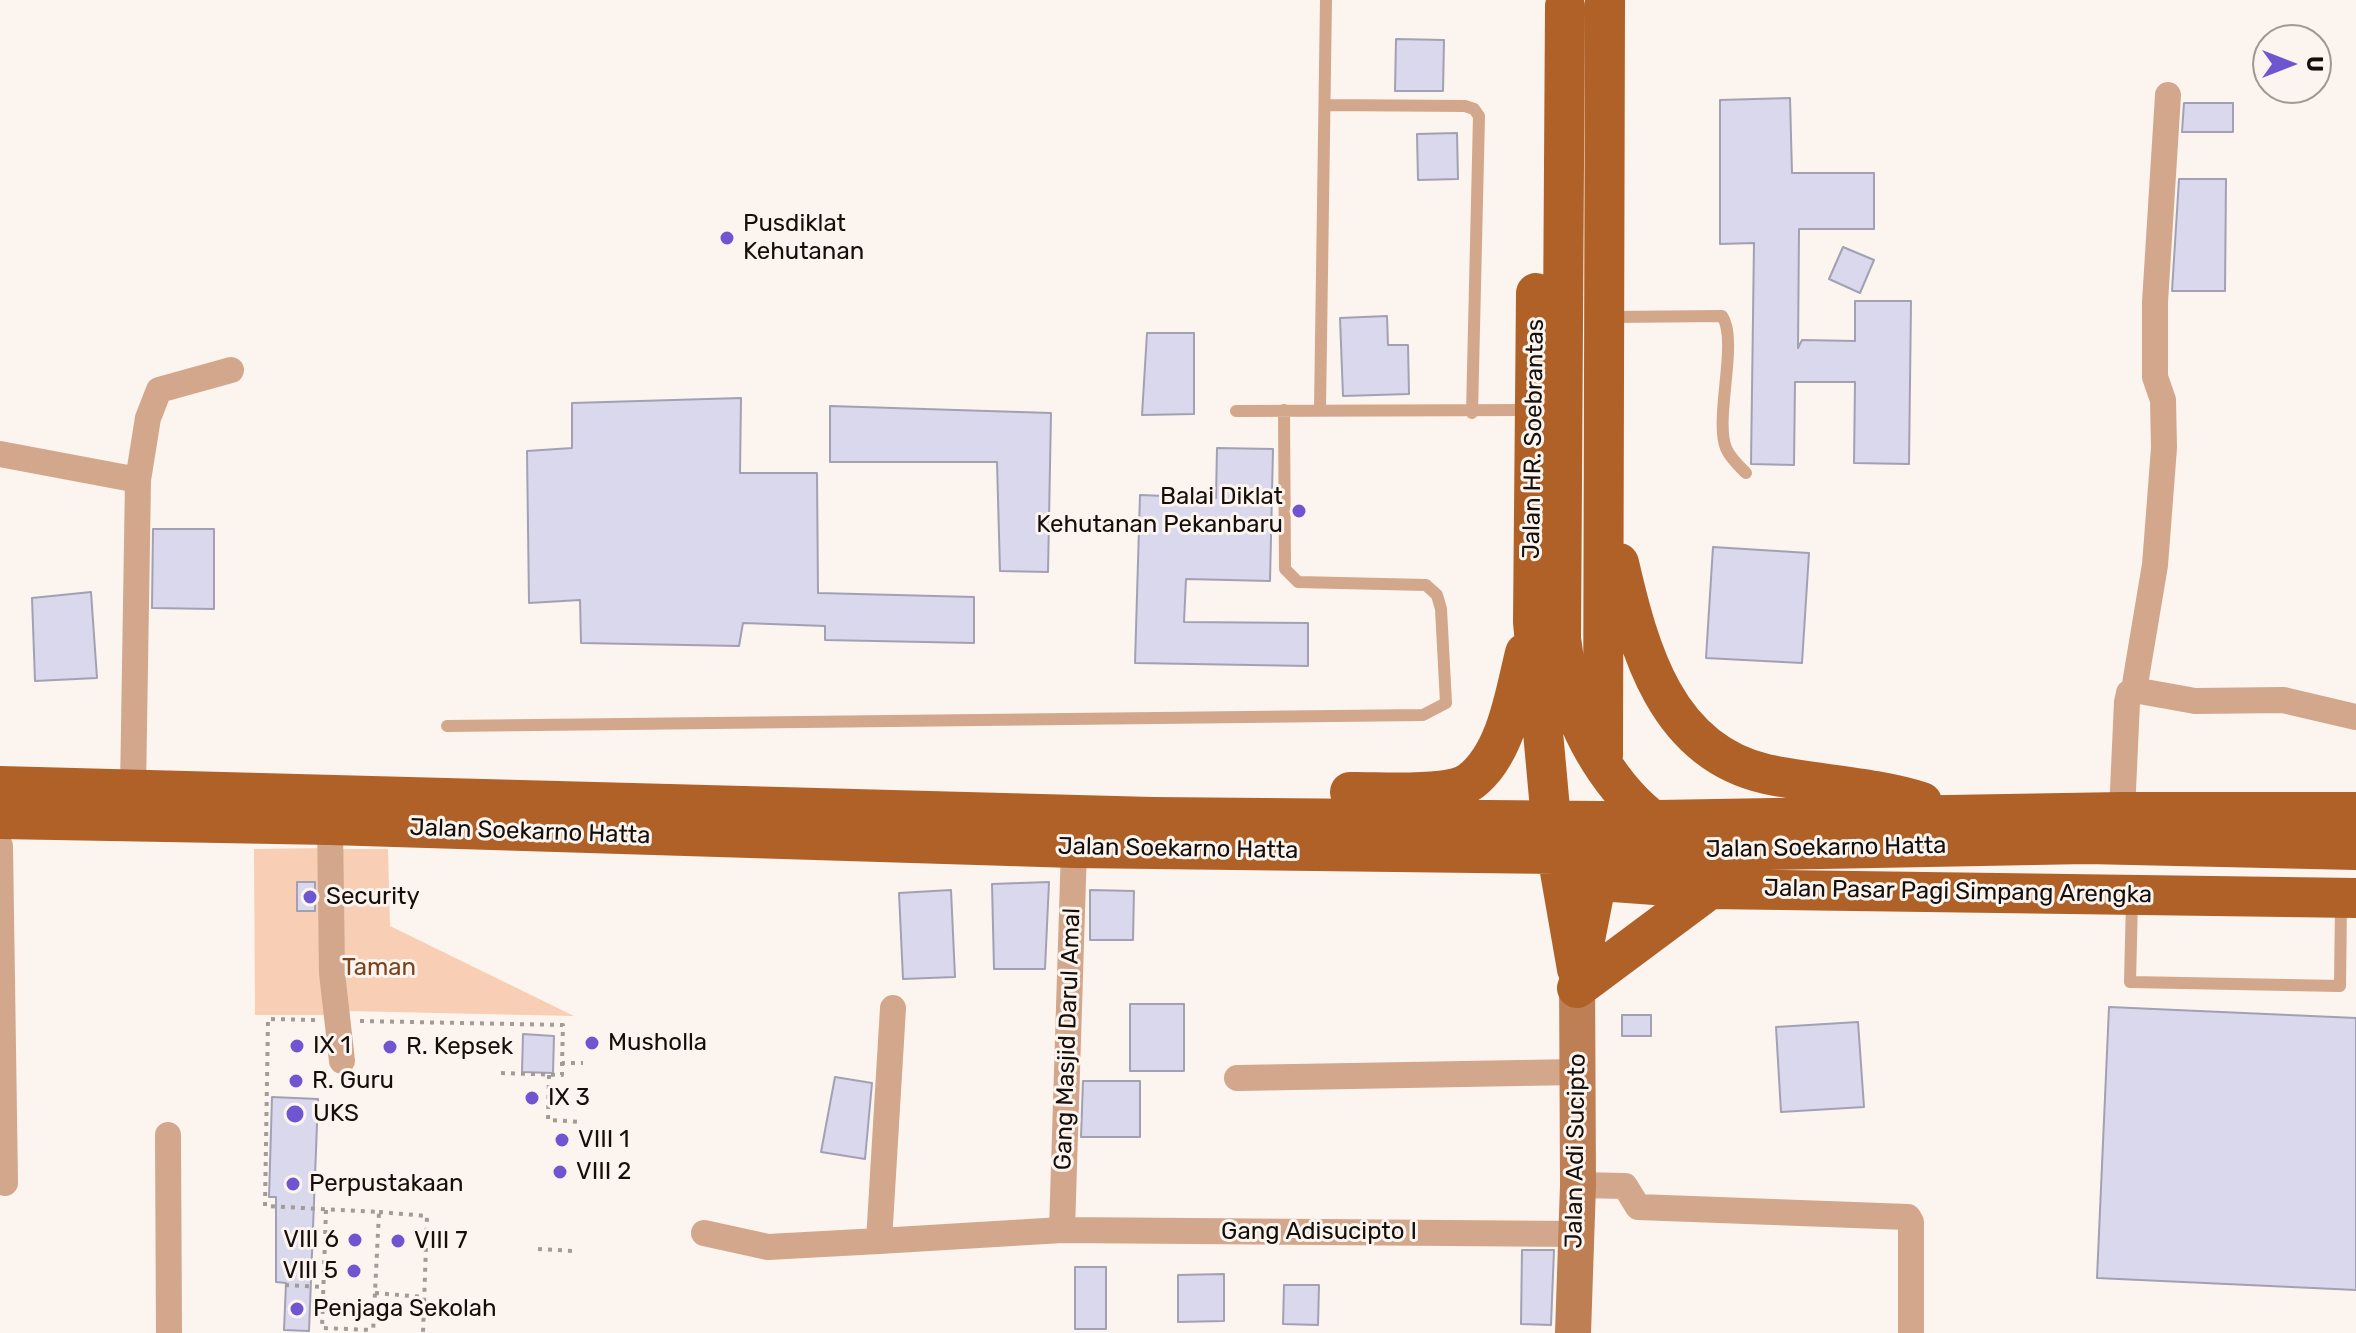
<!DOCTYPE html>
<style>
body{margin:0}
#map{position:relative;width:2356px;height:1333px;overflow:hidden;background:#fcf4ef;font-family:Rubik,sans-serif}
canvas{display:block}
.north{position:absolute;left:2252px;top:24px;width:80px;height:80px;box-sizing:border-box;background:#fcf4ef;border:2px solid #a09893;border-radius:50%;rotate:90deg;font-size:22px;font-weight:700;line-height:32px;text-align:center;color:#150e0a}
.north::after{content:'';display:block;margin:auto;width:28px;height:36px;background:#6f56d0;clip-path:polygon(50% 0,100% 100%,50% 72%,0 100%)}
</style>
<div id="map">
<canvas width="2356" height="1333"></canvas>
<div class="north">U</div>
</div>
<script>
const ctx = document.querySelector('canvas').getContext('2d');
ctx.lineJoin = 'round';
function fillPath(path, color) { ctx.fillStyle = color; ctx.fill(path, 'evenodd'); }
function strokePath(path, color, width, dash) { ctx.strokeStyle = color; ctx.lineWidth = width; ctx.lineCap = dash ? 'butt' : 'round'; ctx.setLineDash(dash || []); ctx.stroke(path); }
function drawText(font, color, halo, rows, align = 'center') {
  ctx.font = font + ' Rubik,sans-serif'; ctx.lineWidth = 6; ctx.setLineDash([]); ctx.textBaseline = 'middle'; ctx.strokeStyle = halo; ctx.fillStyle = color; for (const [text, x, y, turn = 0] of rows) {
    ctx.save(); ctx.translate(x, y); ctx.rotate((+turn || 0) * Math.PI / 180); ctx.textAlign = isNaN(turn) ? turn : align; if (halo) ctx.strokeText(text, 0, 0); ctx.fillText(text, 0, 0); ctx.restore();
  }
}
fillPath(new Path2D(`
 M327,848L335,1015H255L254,849Z
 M337,849H388L390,926L574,1016L347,1011L336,985Z`), '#f8ceb4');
const building = new Path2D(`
 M1396,39L1444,40L1443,91H1395Z
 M1790,98L1792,173H1874V229H1799L1798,348L1802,340L1855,341V301H1911L1909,464L1854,463L1855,382H1795L1794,465L1751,464L1754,243L1720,244V100Z
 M2184,103H2233V132H2182Z
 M1457,133L1458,179L1418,180L1417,134Z
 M2179,179H2226L2225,291H2172Z
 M1843,247L1874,260L1860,293L1829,279Z
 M1387,316L1388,345H1408L1409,394L1343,396L1340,318Z
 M1147,333H1194V414L1142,415Z
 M741,398L740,473H817L818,593L974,597V643L825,640V626L743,623L739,646L581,643L580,600L529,603L527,451L572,448V403Z
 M830,406L1051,413L1048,572L1000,571L997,462H830Z
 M1217,448L1273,449L1270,581L1186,579L1184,622L1308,623V666L1135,663L1140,495L1216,498Z
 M153,529H214V609L152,608Z
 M1713,547L1809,553L1802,663L1706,658Z
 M91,592L97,678L35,681L32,598Z
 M297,882H315V911H297Z
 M1049,882L1045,969H994L992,884Z
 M951,890L955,977L903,979L899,893Z
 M1090,890L1134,891L1133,940H1090Z
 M1130,1004H1184V1071H1130Z
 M2109,1007L2356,1018V1290L2097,1278Z
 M1622,1015H1651V1036H1622Z
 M1858,1022L1864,1107L1781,1112L1776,1027Z
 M523,1034L554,1036L553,1073L522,1072Z
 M835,1077L872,1083L865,1159L821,1152Z
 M1083,1081H1140V1137H1081Z
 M272,1097L318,1099L309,1331L284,1330L286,1283L276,1282V1197H269Z
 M1522,1250H1554L1551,1325L1521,1324Z
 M1075,1267H1106V1329H1075Z
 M1224,1274V1321L1178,1322V1275Z
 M1284,1285H1319L1318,1325L1283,1324Z`);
fillPath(building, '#d9d8ed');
strokePath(building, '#a2a1b4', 2);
strokePath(new Path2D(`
 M315,1020L268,1019L265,1206L379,1212L373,1333
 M360,1021L563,1025L562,1063H583
 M501,1073L562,1075V1063
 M549,1075L548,1120L583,1122
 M326,1210L322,1328L373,1330
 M379,1212L427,1216L423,1333
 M538,1249L574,1251
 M285,1285L324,1287
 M375,1293L424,1297`), '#a39b97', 4, [4, 6]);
strokePath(new Path2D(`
 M1325,105L1465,106L1474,109L1479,116L1472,413
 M1611,317L1722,316C1739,340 1714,418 1726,448C1730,458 1739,466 1746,473
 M1320,409L1326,0
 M1236,411L1528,410
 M447,726L1423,715L1446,703L1441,609L1437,595L1426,585L1298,582L1285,569L1284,410
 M2132,900L2130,982L2340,986L2341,905`), '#d3a78b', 12);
strokePath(new Path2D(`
 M0,454L138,480L133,789
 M138,480L148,418L159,390L231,370
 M2134,690L2155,565L2164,448L2163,400L2155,377V302L2168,95
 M2122,812L2127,702L2129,693L2134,690L2195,701L2283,700L2356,717
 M330,825L332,973L342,1061
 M0,846L5,1183
 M893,1008L879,1241L1062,1230L1575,1234
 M1237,1078L1577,1072
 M168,1135L169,1333
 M1578,1185L1625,1186L1638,1207L1908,1217L1911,1222V1333
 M1062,1230L1074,848
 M704,1233L768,1247L879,1241`), '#d3a78b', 26);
strokePath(new Path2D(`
 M1573,1333L1578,1185L1577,969`), '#bf7f54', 36);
strokePath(new Path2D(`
 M1565,6L1561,639C1564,657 1565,676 1570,694C1584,744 1620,800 1664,828
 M1536,293L1533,622L1551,820L1577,969
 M1619,563C1639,650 1666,751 1766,774C1818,785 1871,786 1922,802
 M1603,756L1605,0
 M0,786L1152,817L1600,821L2122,812H2356
 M1350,792C1378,791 1449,798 1471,781C1507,753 1515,693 1525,653
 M0,819L330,825L1074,848L1556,854L2087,844L2356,850
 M1572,879L1710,889L2356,898
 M1583,950L1597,879L1600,828
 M1577,988L1710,889`), '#b06127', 40);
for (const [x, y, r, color] of [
 [727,238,8,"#6f56d0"],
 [1299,511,8,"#6f56d0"],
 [310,897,8,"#6f56d0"],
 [592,1043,8,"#6f56d0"],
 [297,1046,8,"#6f56d0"],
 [390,1047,8,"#6f56d0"],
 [296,1081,8,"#6f56d0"],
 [532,1098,8,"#6f56d0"],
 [295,1114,10,"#6f56d0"],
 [562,1140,8,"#6f56d0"],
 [560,1172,8,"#6f56d0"],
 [293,1184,8,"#6f56d0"],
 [355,1240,8,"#6f56d0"],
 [398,1241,8,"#6f56d0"],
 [354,1271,8,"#6f56d0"],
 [297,1309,8,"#6f56d0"]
]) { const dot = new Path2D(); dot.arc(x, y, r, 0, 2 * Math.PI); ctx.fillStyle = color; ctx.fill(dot); strokePath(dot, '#fcf4ef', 3); }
drawText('24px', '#150e0a', '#fcf4ef', [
 ["Pusdiklat",743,224],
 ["Kehutanan",743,252],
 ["Balai Diklat",1283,497,"right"],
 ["Kehutanan Pekanbaru",1283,525,"right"],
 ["Security",326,897],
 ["Musholla",608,1043],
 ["IX 1",313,1046],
 ["R. Kepsek",406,1047],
 ["R. Guru",312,1081],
 ["IX 3",548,1098],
 ["UKS",313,1114],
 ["VIII 1",578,1140],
 ["VIII 2",576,1172],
 ["Perpustakaan",309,1184],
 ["VIII 6",339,1240,"right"],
 ["VIII 7",414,1241],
 ["VIII 5",338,1271,"right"],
 ["Penjaga Sekolah",313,1309]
], 'left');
drawText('24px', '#150e0a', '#fcf4ef', [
 ["Jalan HR. Soebrantas",1534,439,-89],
 ["Jalan Soekarno Hatta",530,832,2],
 ["Jalan Soekarno Hatta",1826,848,-1],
 ["Jalan Soekarno Hatta",1178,849,1],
 ["Jalan Pasar Pagi Simpang Arengka",1958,892,1],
 ["Gang Masjid Darul Amal",1068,1039,-88],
 ["Jalan Adi Sucipto",1576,1151,-89],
 ["Gang Adisucipto I",1319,1232]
]);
drawText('24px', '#7a431b', '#fcf4ef', [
 ["Taman",379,968]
]);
</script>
